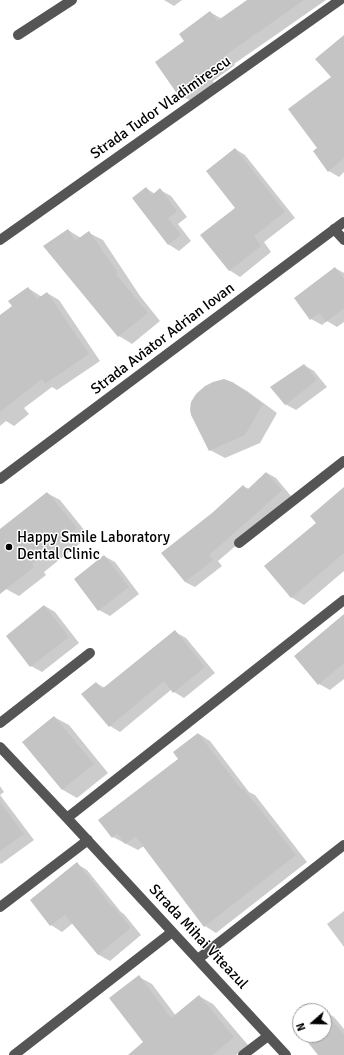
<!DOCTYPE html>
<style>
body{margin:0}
#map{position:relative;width:344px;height:1055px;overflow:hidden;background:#fff;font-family:Signika,sans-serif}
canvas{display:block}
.north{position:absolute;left:292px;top:1003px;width:40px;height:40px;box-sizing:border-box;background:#fff;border:1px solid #999;border-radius:50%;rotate:250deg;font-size:11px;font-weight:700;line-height:16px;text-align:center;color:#000}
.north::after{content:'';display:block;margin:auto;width:14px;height:18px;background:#000;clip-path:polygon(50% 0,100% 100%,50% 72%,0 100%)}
</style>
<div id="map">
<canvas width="344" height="1055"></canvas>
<div class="north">N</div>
</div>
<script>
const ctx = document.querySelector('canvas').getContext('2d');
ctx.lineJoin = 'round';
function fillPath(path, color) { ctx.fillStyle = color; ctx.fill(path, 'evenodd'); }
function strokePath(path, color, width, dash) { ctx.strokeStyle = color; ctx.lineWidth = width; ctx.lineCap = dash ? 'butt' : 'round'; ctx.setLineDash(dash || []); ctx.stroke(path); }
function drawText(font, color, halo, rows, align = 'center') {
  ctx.font = font + ' Signika,sans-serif'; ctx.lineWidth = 3; ctx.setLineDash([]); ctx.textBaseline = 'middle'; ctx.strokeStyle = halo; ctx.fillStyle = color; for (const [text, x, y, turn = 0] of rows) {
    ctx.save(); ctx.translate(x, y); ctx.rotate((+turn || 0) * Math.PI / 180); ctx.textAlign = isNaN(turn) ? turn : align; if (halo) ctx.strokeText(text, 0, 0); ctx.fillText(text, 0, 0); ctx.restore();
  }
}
fillPath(new Path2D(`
 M164,0H182L174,6Z
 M249,0H326L234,64L235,65L213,81L214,84L191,101L179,94L186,41L210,12L222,19Z
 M344,36V172L339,177L329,171L319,149L333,77Z
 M235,149L245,155L295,218L264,242L271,252L240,277L229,270L237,208Z
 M146,188L155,194L160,190L171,196L187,217L178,224L191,241L179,251L168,244Z
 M68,230L81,238L89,233L103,240L140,296L160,321L132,344L119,336L44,246Z
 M335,268L344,273V322L337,327L327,321L322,325L311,319Z
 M28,288L42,297L47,293L59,300L100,361L57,390L52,387L24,408L29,414L14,426L6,421L0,426V316L13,306Z
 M304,365L314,371L327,387L296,410L285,404Z
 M232,382L247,391L277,413L260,443L225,458L210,450Z
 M267,473L276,478L291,496L267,519L218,561L222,566L195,587L185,582L213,513L243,486L249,489Z
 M344,488V571L304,605L291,597L317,523Z
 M47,493L60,500L89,536L44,572L46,575L19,596L6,589L0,581V531Z
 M104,556L115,562L139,594L110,616L99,610L75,579Z
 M45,606L55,612L79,643L42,672L31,666L7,636Z
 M344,616V679L330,690L319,684Z
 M175,632L186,638L215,673L184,698L174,692L172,689L120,732L110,726L83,694L96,683L105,688Z
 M54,717L69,725L108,773L77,798L63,790L24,742Z
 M199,734L210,741L249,792L255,795L307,862L216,933L205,926L144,846L138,850L113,837L180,759Z
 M0,786L4,792L0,795Z
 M0,795L34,840L1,864L0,863Z
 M77,864L87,870L121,912L124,914L141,935L110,961L99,955L73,923L62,932L51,925Z
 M344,911V947L327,924Z
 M139,977L152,984L176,1016L199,996L213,1004L248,1045L236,1055H134L144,1042Z
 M324,1011L334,1017L344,1029V1055H319L303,1035H324Z`), '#0003');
fillPath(new Path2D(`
 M247,0H304L223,57L224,58L202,74L203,77L178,95L155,62L184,41L179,34L210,11L217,21Z
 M344,35V158L328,172L313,151L317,148L288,109L331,77L315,59Z
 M235,148L285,212L254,236L261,246L229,271L200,235L235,208L206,171Z
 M146,187L152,195L160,188L177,211L168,218L181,235L168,245L132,198Z
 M68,229L75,241L89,231L118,273L116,274L148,313L118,337L43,246Z
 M335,267L344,279V308L326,322L319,313L310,320L294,298Z
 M28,287L37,299L47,292L89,354L45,384L42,379L0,412V315L12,306L8,301Z
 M304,364L317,380L285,405L270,387Z
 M224,379L232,382L263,404L245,435L209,451L191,415L190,409L191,402L196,394L205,386L213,382Z
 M266,472L282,490L257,513L209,555L213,560L185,582L161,553L212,513L243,485L247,490Z
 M344,487V553L291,598L264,566L316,523L310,516Z
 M47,492L77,528L32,564L34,567L0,594V529Z
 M104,555L129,587L98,611L74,579Z
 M44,605L69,637L30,667L6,636Z
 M344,614V663L318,685L294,656Z
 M175,630L205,667L173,693L164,681L109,727L81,694L96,682L102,689Z
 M54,716L94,764L62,790L22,742Z
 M198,733L241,789L243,788L296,855L204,927L136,837L125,844L117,834L112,838L98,820L178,759L173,752Z
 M0,802L24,834L0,851Z
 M77,862L112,907L113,906L131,928L98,955L65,915L50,926L30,900Z
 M139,975L171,1018L199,995L234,1037L213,1055H128L143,1042L109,998Z
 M324,1010L344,1035V1055H318L302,1035H324V1011H322Z`), '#c4c4c4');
strokePath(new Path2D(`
 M18,35L72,0
 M334,229L344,240
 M0,240L340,0
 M0,479L344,222
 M239,543L344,461
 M0,723L90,653
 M0,747L67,818L286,1055
 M67,818L344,600
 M0,907L88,840
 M198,959L344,845
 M14,1055L172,932
 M243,1055L268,1036`), '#555', 10);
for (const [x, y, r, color] of [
 [9,547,4,"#000"]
]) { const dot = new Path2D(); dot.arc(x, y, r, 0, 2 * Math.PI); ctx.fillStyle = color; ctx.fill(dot); strokePath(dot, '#fff', 1.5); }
drawText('15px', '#000', '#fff', [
 ["Strada Tudor Vladimirescu",161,108,-35],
 ["Strada Aviator Adrian Iovan",163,339,-37],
 ["Strada Mihai Viteazul",198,937,47]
]);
drawText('15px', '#000', '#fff', [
 ["Happy Smile Laboratory",17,538],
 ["Dental Clinic",17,555]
], 'left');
</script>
